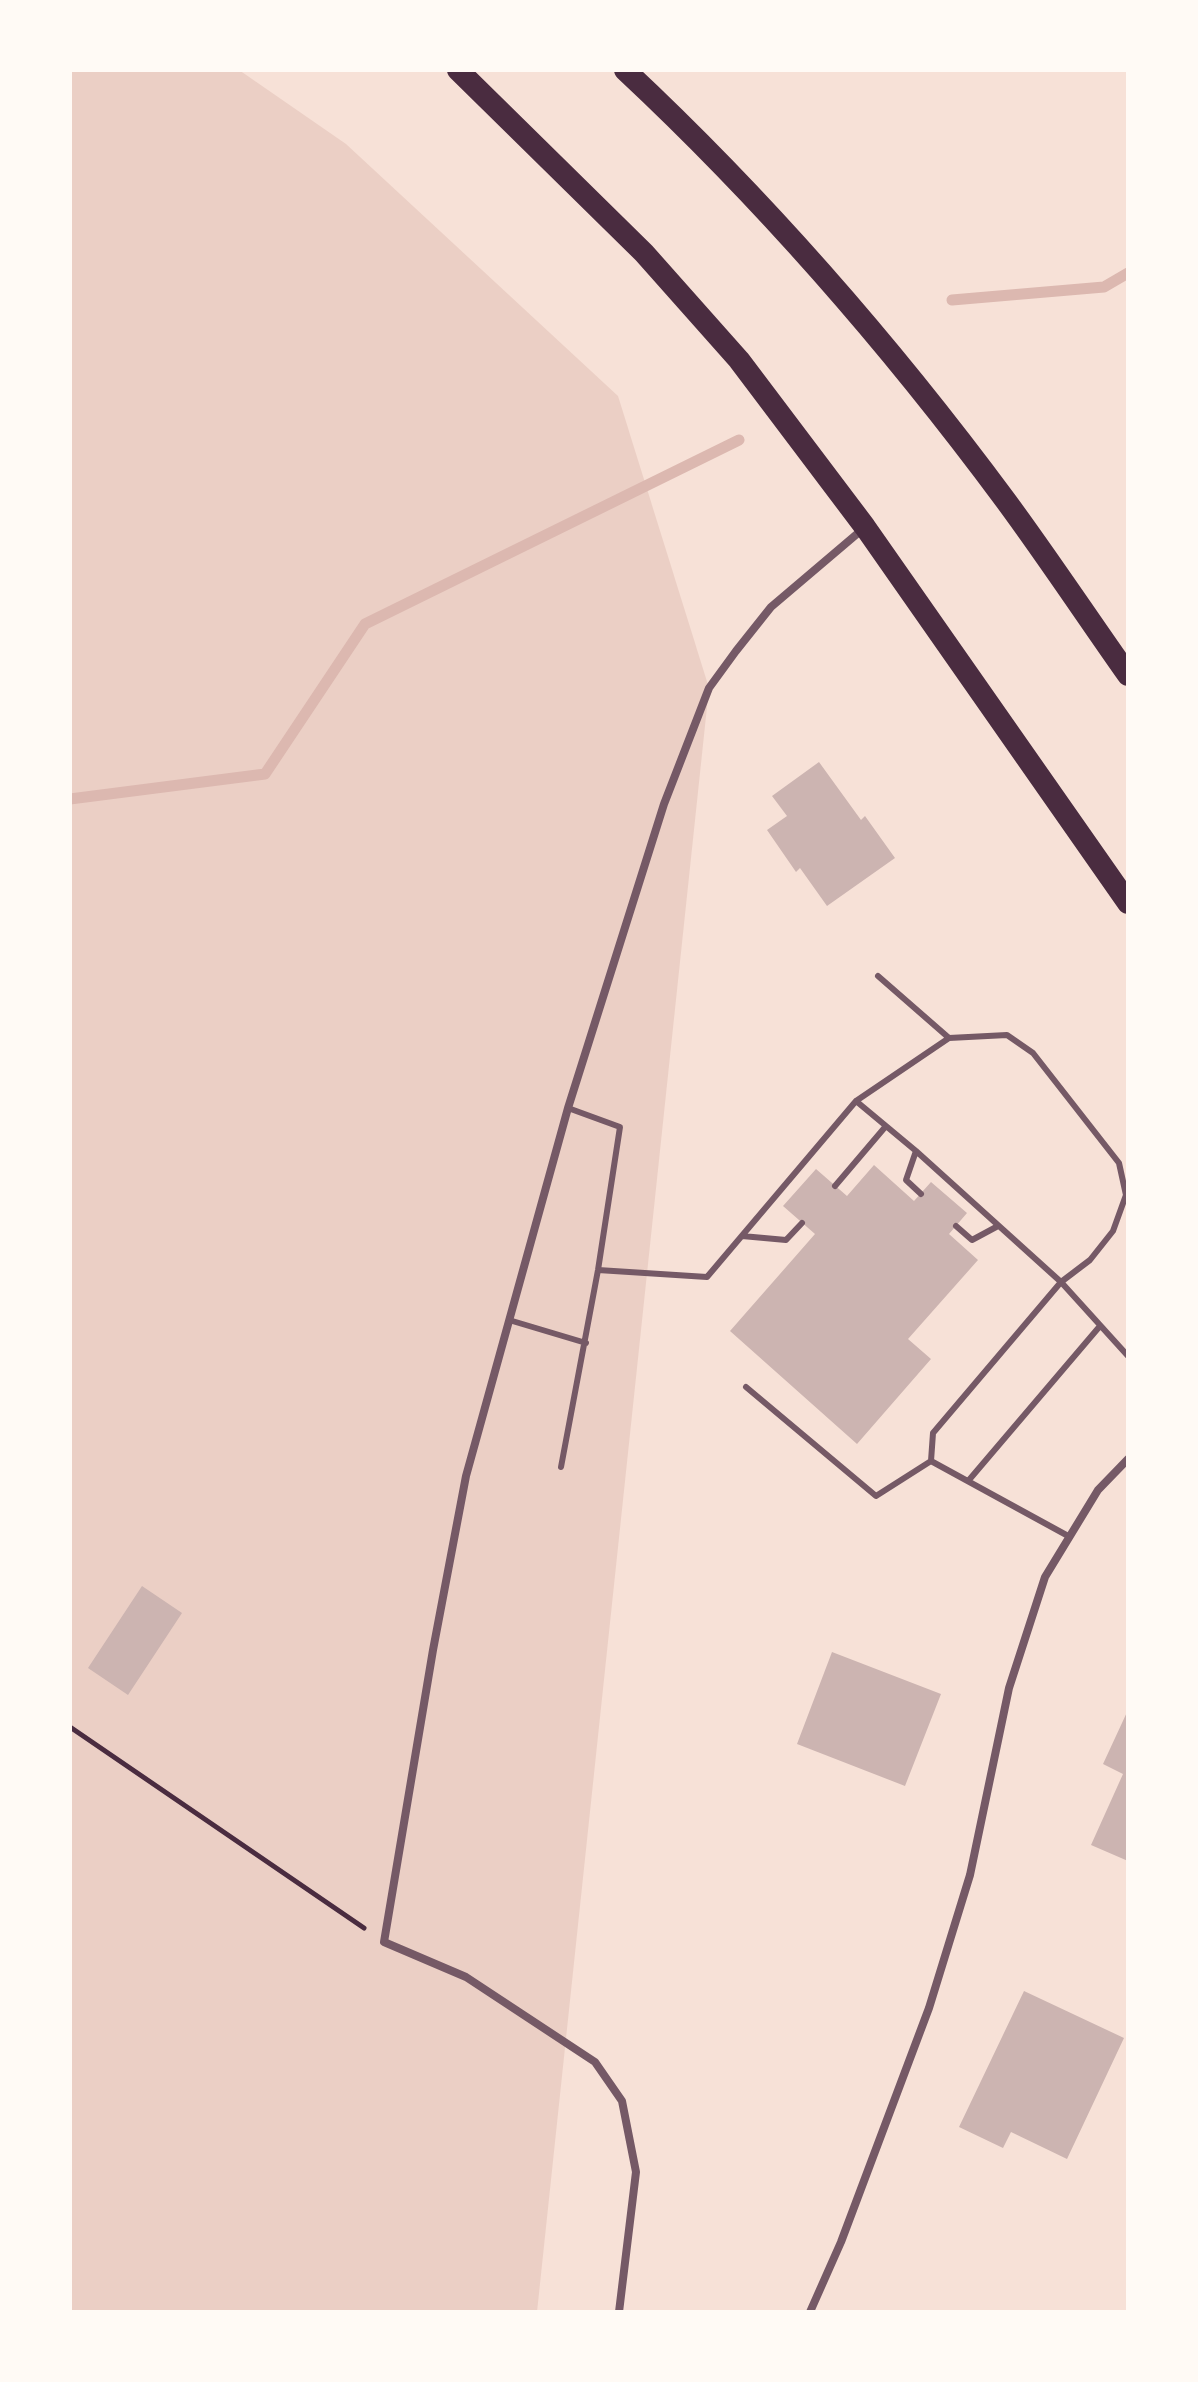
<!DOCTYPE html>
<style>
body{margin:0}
#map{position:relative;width:1198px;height:2382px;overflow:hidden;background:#f7e1d7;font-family:"Space Grotesk",sans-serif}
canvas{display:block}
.frame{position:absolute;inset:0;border:72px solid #fffaf5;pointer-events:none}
</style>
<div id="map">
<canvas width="1198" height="2382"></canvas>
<div class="frame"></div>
</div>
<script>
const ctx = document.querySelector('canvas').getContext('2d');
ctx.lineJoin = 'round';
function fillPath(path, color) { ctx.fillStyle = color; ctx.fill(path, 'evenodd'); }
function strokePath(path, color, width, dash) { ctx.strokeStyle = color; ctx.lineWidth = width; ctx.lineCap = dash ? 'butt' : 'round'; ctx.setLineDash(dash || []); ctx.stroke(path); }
fillPath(new Path2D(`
 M70,70H239L346,144L618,396L709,688L537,2312H70Z`), '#ebcfc5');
strokePath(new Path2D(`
 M952,300L1104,287L1128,273
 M70,799L265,774L365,624L739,440`), '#dcb8b0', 11);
fillPath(new Path2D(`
 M819,762L861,820L865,816L895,858L827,906L800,868L796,872L767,830L787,816L772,796Z
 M874,1165L914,1201L931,1182L967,1213L949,1234L978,1260L908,1339L931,1359L857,1444L730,1331L815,1234L783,1206L816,1169L847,1196Z
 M142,1586L182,1613L128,1695L88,1668Z
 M832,1652L941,1694L905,1786L797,1744Z
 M1128,1710V1861L1091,1845L1123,1774L1103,1764Z
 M1024,1991L1124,2038L1067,2159L1011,2132L1003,2148L959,2127Z`), '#ccb4b1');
strokePath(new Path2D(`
 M70,1727L364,1928`), '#4a2c40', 5);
strokePath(new Path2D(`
 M878,976L949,1038
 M856,1101L949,1038L1007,1035L1033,1053L1119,1163L1126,1195L1113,1231L1090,1260L1061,1282L933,1433L931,1461
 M916,1151L906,1180L921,1194
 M835,1186L886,1126
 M956,1226L972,1240L998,1226
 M742,1236L786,1240L802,1223
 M598,1270L707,1277L856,1101L916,1151L1061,1282L1128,1356
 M509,1320L586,1343
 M746,1387L876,1496L931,1461L1070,1537
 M561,1467L598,1270L620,1127L568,1108
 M969,1480L1100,1326`), '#755966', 6);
strokePath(new Path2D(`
 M619,2312L636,2172L622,2101L595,2062L466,1977L384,1942L433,1650L466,1476L568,1108L664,804L709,688L736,651L771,607L864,528
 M810,2312L841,2242L929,2008L970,1875L1009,1688L1045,1577L1098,1490L1128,1459`), '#755966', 8);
strokePath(new Path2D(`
 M458,70L644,253L739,360L865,527L1128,903
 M625,70C765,201 892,347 1006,501C1048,558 1087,617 1128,675`), '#4a2c40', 22);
</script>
